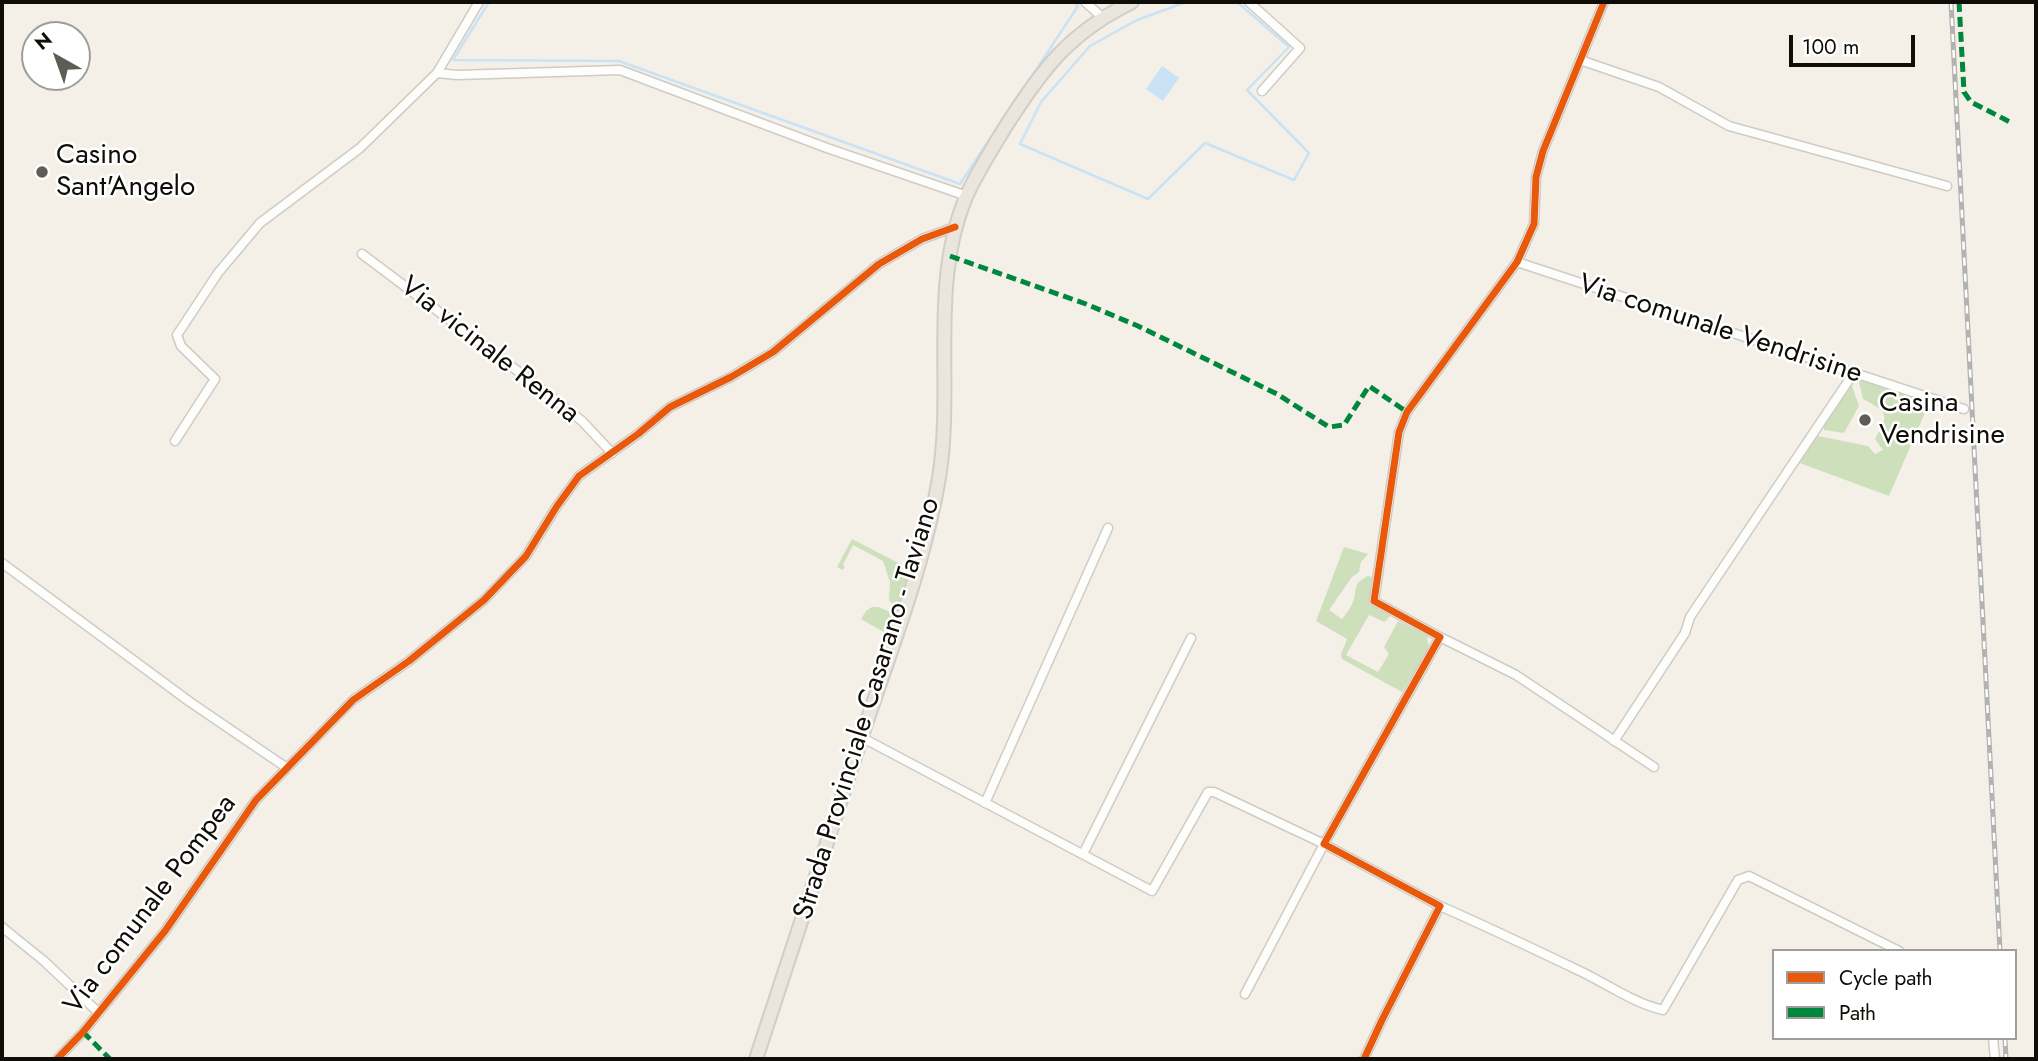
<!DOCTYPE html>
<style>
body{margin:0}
#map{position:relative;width:2038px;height:1061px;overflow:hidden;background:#f4f0e7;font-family:Jost,sans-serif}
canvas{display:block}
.frame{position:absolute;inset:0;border:4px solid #0f0d07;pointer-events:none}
.legend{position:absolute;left:1772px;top:949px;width:245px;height:91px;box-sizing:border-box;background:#fff;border:2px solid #9f9e9c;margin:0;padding:9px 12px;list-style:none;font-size:21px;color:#0f0d07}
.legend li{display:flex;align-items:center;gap:14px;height:35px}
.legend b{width:35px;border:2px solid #9f9e9c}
.north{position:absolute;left:21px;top:21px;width:70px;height:70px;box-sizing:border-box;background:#fff;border:2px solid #9f9e9c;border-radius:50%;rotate:320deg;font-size:19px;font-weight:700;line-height:28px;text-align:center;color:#0f0d07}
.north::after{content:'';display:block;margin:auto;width:24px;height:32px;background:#5f5c55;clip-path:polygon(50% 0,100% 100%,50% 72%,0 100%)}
.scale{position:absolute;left:1789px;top:35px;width:126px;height:32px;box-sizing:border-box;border:4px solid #0f0d07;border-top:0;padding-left:9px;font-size:21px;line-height:24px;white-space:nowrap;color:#0f0d07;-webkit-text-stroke:5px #fff;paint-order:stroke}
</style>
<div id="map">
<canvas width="2038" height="1061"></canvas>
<div class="frame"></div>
<ul class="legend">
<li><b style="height:9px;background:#e8590c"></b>Cycle path</li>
<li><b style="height:9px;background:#00873e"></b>Path</li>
</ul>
<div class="north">N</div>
<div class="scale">100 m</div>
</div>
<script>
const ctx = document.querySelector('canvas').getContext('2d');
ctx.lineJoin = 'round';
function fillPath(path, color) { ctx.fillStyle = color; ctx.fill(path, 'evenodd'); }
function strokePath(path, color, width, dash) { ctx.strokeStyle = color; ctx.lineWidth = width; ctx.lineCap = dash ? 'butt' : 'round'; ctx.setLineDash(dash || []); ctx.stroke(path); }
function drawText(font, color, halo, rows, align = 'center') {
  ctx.font = font + ' Jost,sans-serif'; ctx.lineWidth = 5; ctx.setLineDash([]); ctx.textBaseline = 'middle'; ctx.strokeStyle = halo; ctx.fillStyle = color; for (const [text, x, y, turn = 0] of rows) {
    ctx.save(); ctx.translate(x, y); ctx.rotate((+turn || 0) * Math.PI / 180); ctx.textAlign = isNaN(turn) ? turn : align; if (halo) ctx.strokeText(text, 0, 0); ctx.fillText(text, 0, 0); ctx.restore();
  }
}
fillPath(new Path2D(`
 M1858,378L1930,401L1889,496L1797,462L1813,439L1818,436L1868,446L1875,454L1883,450L1875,439C1890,414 1888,412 1863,399Z
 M1851,383L1859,406L1844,433L1824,430L1823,425Z
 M852,539L910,569L899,606L895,607L889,600L890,582L883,561L853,545L843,565L845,567L843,570L837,567Z
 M1344,547L1368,554L1361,562L1359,572L1352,577L1329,610L1342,619C1346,614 1350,609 1352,604C1359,589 1350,585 1368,576L1373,577L1369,604L1390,616L1385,622L1369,615L1346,655L1378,672L1389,654L1384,647L1398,621L1427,636L1429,648L1402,692L1342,659L1341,654L1347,639L1316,621Z
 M872,607H878L896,614L889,635L861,619L866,611Z`), '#cee0bb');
fillPath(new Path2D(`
 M1162,66L1179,78L1163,101L1146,89Z`), '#c9e2f5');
strokePath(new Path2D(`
 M1186,2L1137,20L1090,46L1041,102L1020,144L1148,199L1205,143L1294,180L1309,153L1247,90L1289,47L1237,2
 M453,60L619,61L960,184L999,125
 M453,60L489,2
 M1028,82L1078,6L1073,2`), '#c9e2f5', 2.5);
const minor = new Path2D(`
 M1085,2L1102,17
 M1249,2L1300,48L1262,91
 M1580,60L1659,87L1729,126L1947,186
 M437,73L457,75L620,70L827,148L967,196
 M362,254L539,387L582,421L612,453
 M1517,262L1964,409
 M175,441L215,379L181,346L177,335L218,273L260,223L360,148L437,73L479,2
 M2,563L190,702L287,768
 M1440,637L1516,675L1654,767
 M861,737L1152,891L1208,792H1214L1324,844L1245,994
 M1614,741L1685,633L1690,617L1853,374
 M985,803L1108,528
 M1083,854L1191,638
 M1440,906C1488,927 1536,950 1584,973C1610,986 1634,1003 1663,1010L1738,880L1749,876L1899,951
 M2,927L44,961L99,1013
 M1993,1038L1995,1059
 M57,1059L83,1032L165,931L256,800L353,700L409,661L484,600L526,556L557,506L579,476L638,434L670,407L731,377L773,352L879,264L922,239L955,227
 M1364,1059L1382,1020L1440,906L1324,844L1440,637L1374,601L1399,432L1407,412L1517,262L1534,224L1536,177L1543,151L1604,2`);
const primary = new Path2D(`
 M756,1059C791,953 825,846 861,739C889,654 924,567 939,478C954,385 929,286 966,197C977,172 992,149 1006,126C1043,68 1069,33 1132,2`);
strokePath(minor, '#cfcbc5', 11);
strokePath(primary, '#d0cec9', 16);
strokePath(minor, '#fdfdfb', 8);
strokePath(primary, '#eae6dd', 12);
const rail = new Path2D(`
 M1951,2L2000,951
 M2005,1038L2006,1059`);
strokePath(rail, '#b3b2b0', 5);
strokePath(rail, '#fff', 2.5, [8]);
strokePath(new Path2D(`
 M1959,2L1964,92L1971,102L2012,123
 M950,256L1086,304L1138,326L1277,394L1329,427L1344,425L1369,386L1407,412
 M83,1032L110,1059`), '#00873e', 5, [10, 5]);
strokePath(new Path2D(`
 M57,1059L83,1032L165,931L256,800L353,700L409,661L484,600L526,556L557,506L579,476L638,434L670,407L731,377L773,352L879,264L922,239L955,227
 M1364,1059L1382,1020L1440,906L1324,844L1440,637L1374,601L1399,432L1407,412L1517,262L1534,224L1536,177L1543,151L1604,2`), '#e8590c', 7);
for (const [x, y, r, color] of [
 [42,172,7,"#5f5c55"],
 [1865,420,7,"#5f5c55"]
]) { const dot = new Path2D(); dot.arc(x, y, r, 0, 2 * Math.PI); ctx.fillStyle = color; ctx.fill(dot); strokePath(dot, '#fff', 2.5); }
drawText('28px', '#0f0d07', '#fff', [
 ["Casino",56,156],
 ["Sant'Angelo",56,188],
 ["Casina",1879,404],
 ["Vendrisine",1879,436]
], 'left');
drawText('28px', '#0f0d07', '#fff', [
 ["Via comunale Vendrisine",1720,330,18],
 ["Via vicinale Renna",489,351,38],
 ["Strada Provinciale Casarano - Taviano",868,709,-73],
 ["Via comunale Pompea",151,905,-53]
]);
</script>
